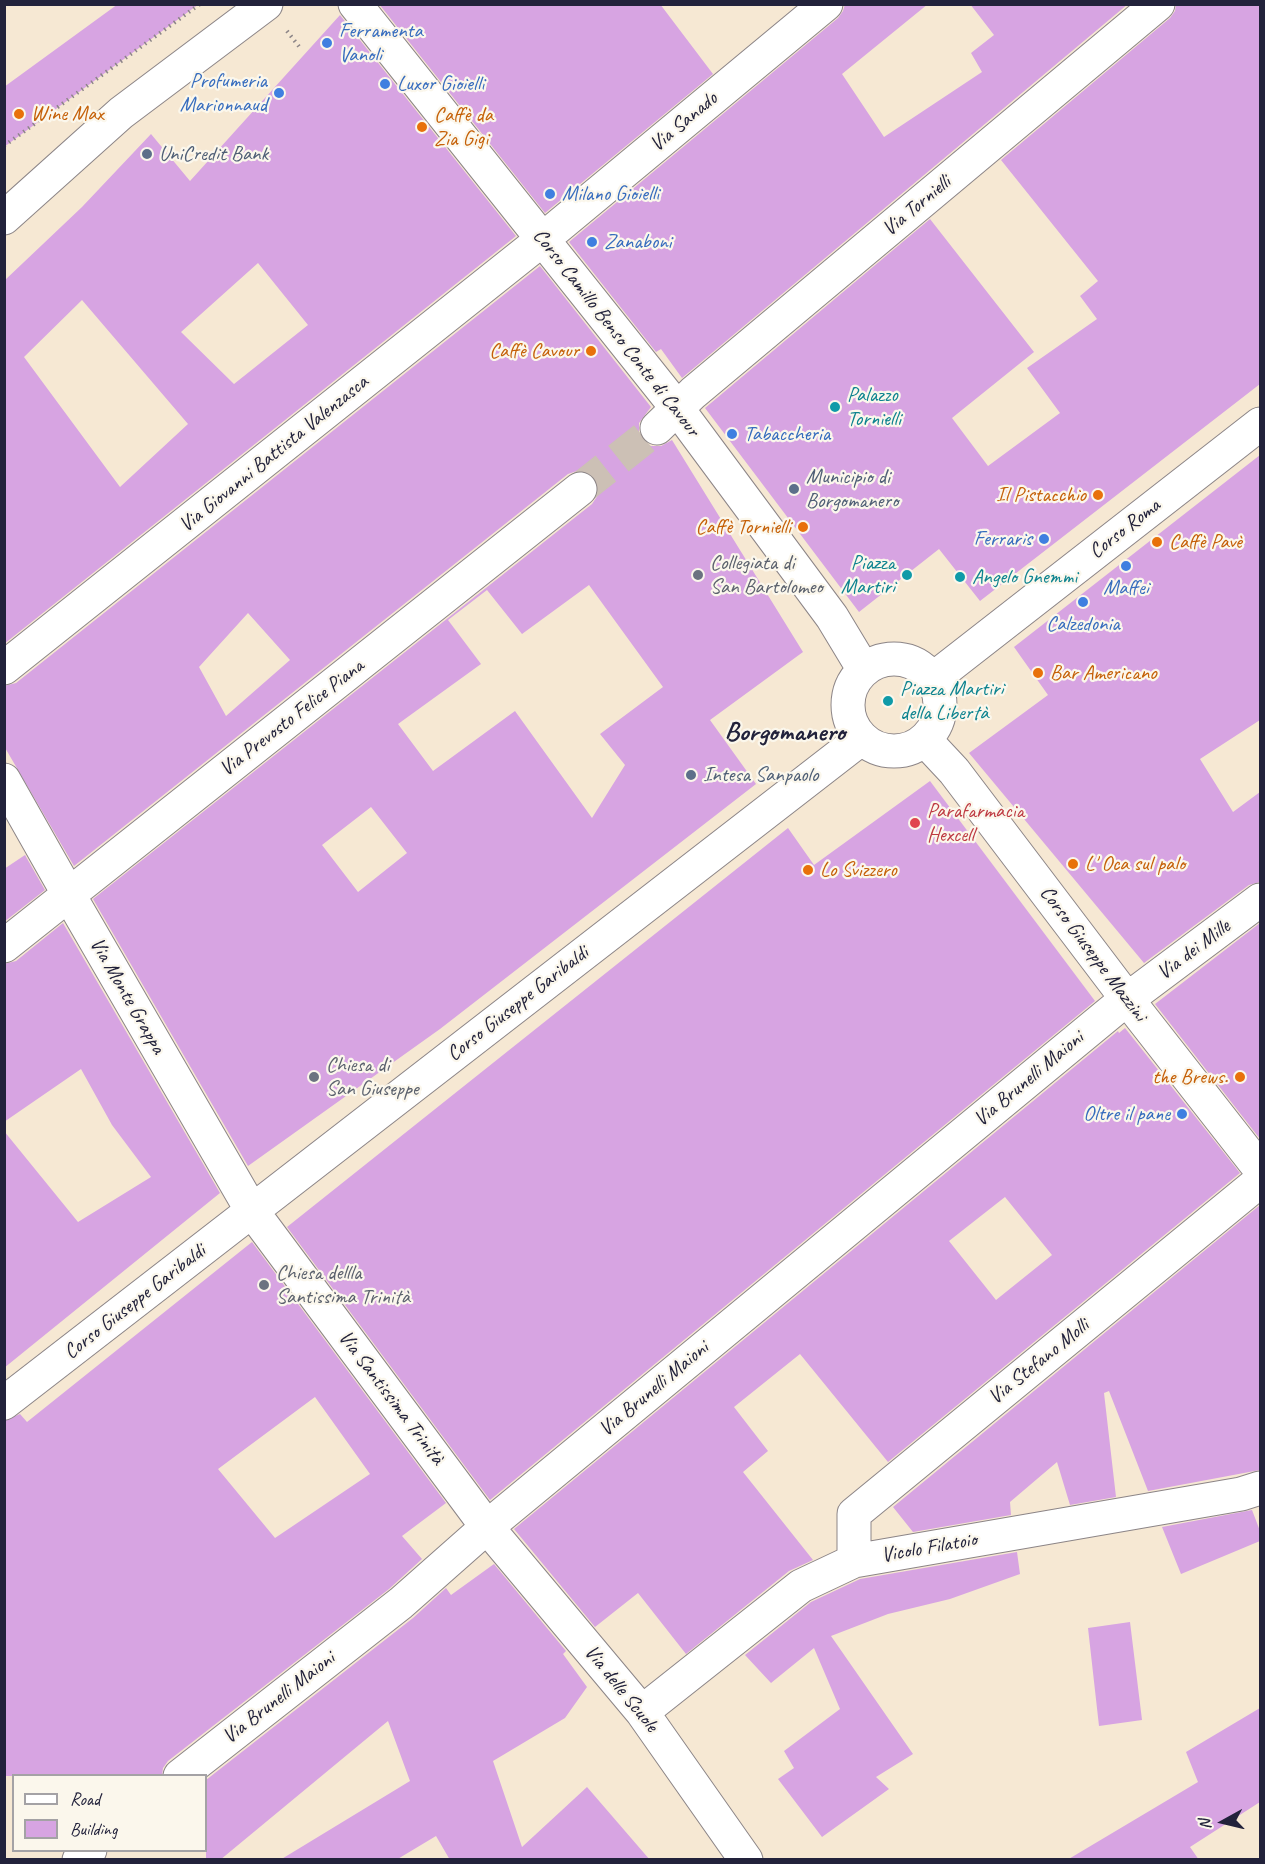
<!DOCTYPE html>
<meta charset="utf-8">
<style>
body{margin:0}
#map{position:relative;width:1265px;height:1864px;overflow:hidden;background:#f6e8d3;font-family:Caveat,sans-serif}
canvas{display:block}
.frame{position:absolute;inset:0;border:6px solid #22223b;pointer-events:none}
.legend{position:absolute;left:12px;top:1774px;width:195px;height:78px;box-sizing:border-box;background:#fbf7ec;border:2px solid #a4a2a5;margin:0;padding:8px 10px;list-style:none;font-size:18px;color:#22223b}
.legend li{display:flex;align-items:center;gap:12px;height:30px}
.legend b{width:30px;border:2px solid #a4a2a5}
.north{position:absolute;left:1193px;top:1792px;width:60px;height:60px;-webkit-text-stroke:4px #fbf7ec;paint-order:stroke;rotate:262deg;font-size:16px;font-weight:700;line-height:24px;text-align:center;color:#22223b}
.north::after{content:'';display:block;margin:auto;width:21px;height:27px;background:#22223b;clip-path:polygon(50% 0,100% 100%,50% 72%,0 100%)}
</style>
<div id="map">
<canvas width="1265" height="1864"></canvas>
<div class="frame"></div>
<ul class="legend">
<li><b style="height:8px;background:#fff"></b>Road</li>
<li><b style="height:16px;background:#d7a4e2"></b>Building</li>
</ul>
<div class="north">N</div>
</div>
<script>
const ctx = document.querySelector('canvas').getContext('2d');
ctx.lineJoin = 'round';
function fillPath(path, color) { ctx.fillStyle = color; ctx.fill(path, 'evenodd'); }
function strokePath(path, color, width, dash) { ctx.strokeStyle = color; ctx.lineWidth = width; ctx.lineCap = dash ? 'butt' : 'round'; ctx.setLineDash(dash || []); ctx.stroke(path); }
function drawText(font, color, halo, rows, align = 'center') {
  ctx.font = font + ' Caveat,sans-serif'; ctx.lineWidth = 4.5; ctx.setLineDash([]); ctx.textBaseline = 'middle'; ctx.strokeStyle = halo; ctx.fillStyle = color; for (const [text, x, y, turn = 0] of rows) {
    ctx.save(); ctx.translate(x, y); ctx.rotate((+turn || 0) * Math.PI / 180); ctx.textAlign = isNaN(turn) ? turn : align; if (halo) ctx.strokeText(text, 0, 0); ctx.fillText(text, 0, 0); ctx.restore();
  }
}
fillPath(new Path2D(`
 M118,4H199L4,147V87Z
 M379,4H660L713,74L545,213Z
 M845,4H928L842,74L884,137L982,72L971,53L994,35L970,4H1128L682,378L661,349L656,352L569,242L838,18L843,11Z
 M1176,4H1260V384L980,601L939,549L859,612L705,408L930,219L1034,352L952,418L988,466L1060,413L1027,368L1097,319L1080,296L1098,281L1001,160L1170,18L1175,11Z
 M340,15L516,236L4,644V281L82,207L151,134L190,181ZM258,263L308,325L234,384L181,332ZM82,300L188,424L120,487L24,357Z
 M540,266L651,407L639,423V432L643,441L651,446H661L672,440L803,652L710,720L756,784L440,1029L248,1166L93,899L592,504L598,495L599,487L595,478L586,471H577L568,474L74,866L4,746V686L16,683ZM589,585L663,687L600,734L625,765L592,818L515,711L433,771L398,724L481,664L448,620L487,590L522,634ZM248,613L290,660L226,716L199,667ZM371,807L407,853L358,892L322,845Z
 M1260,455V720L1200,759L1233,812L1260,792V882L1249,885L1144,963L969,753L1048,695L1014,647Z
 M930,781L1095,1001L490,1500L287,1227L788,828L814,865Z
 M25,855L45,890L4,922V869Z
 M63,923L220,1193L4,1368V1131L78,1222L151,1177L112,1125L81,1069L4,1122V964L16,961Z
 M1260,923V1139L1155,1004Z
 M1125,1028L1240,1173L888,1462L800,1354L734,1407L768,1451L743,1472L813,1560L789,1571L686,1654L638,1593L595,1627L514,1529L1118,1031L1119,1033ZM1005,1197L1052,1255L996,1300L949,1241Z
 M1260,1205V1470L1148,1491L1109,1391L1104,1393L1116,1497L1070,1505L1057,1462L1010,1502L1011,1515L913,1532L893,1507Z
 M252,1242L446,1503L402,1536L422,1559L389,1589L168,1761L163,1768L162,1776H4V1421L20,1414L27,1422ZM315,1397L370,1474L275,1538L218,1469Z
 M1252,1510L1260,1531V1541L1181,1574L1162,1527Z
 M1017,1552L1020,1574L950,1599L888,1614L831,1636L913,1754L876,1777L889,1789L822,1837L778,1779L794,1768L784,1751L840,1709L814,1648L771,1683L745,1655L811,1602L860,1579Z
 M494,1564L566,1651L563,1654L587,1687L565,1718L493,1761L522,1847L587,1787L650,1860H450L436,1836L396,1860H280L410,1781L388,1721L220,1860H206V1780L413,1618L446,1588L451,1595Z
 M1130,1622L1142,1720L1099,1726L1088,1628Z
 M1260,1708V1802L1190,1847L1199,1860H1067L1198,1782L1186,1752Z`), '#d7a4e2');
strokePath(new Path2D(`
 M580,489L657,428`), '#ccc0b5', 33, [33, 16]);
const street = new Path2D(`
 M355,4L677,408L832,617L864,670
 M4,218L121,113L266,4
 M657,428L693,393L1158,4
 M848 705a46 46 0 1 1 92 0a46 46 0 1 1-92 0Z
 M4,668L543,239L826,4
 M933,679L1260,424
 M925,740L954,771L1127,999L1260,1169
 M4,780L69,895L252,1211L487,1527L642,1712L746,1860
 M4,946L580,489
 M4,1403L862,738
 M854,1561V1514L1260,1181
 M642,1712L801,1586L854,1561L1241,1494L1260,1488
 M180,1776L401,1603L487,1527L1117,1007L1260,900
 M79,1860L90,1850`);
strokePath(street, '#8c8587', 35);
strokePath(new Path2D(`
 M287,31L301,49
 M4,146L200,4`), '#8c8587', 4, [1.5, 4.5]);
strokePath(street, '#fff', 33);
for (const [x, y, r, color] of [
 [327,43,6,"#3f7fe0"],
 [385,84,6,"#3f7fe0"],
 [279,93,6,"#3f7fe0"],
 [19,114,6,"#e8710a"],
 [422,127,6,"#e8710a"],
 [147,154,6,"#5c6f8a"],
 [550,194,6,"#3f7fe0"],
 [592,242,6,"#3f7fe0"],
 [591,351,6,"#e8710a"],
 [835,407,6,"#0f9aa8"],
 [732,434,6,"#3f7fe0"],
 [794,489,6,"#5c6f8a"],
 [1098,495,6,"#e8710a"],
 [803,527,6,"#e8710a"],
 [1044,539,6,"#3f7fe0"],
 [1157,542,6,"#e8710a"],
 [1126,566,6,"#3f7fe0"],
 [698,575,6,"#6b7280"],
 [907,575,6,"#0f9aa8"],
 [960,577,6,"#0f9aa8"],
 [1083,602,6,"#3f7fe0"],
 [1038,673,6,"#e8710a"],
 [888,701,6,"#0f9aa8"],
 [691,775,6,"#5c6f8a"],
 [915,823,6,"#e0444e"],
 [1073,864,6,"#e8710a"],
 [808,870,6,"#e8710a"],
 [314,1077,6,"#6b7280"],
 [1240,1077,6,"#e8710a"],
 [1182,1114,6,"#3f7fe0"],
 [264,1285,6,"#6b7280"]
]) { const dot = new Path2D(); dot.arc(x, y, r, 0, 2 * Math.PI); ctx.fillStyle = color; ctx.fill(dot); strokePath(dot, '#fbf7ec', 2); }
drawText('21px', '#366cbe', '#fbf7ec', [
 ["Ferramenta",339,31],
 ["Vanoli",339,55],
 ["Profumeria",267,81,"right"],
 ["Marionnaud",267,105,"right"],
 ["Luxor Gioielli",397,84],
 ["Milano Gioielli",562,194],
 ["Zanaboni",604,242],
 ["Tabaccheria",744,434],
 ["Ferraris",1032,539,"right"],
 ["Maffei",1126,588,"center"],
 ["Calzedonia",1083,624,"center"],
 ["Oltre il pane",1170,1114,"right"]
], 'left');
drawText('21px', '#c56008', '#fbf7ec', [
 ["Wine Max",31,114],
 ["Caffè da",434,115],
 ["Zia Gigi",434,139],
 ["Caffè Cavour",579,351,"right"],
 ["Il Pistacchio",1086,495,"right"],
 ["Caffè Tornielli",791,527,"right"],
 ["Caffè Pavè",1169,542],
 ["Bar Americano",1050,673],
 ["L' Oca sul palo",1085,864],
 ["Lo Svizzero",820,870],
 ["the Brews.",1228,1077,"right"]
], 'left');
drawText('21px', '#22223b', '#fbf7ec', [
 ["Via Sanado",684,122,-40],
 ["Via Tornielli",917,206,-40],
 ["Corso Camillo Benso Conte di Cavour",616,333,52],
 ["Via Giovanni Battista Valenzasca",274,454,-39],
 ["Corso Roma",1125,529,-38],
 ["Via Prevosto Felice Piana",292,718,-38],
 ["Via dei Mille",1194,950,-37],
 ["Corso Giuseppe Mazzini",1093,954,53],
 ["Via Monte Grappa",127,996,60],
 ["Corso Giuseppe Garibaldi",518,1004,-38],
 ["Via Brunelli Maioni",1029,1079,-40],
 ["Corso Giuseppe Garibaldi",135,1302,-38],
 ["Via Stefano Molli",1039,1362,-39],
 ["Via Brunelli Maioni",654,1389,-40],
 ["Via Santissima Trinità",391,1398,53],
 ["Vicolo Filatoio",929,1548,-10],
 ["Via delle Scuole",621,1689,51],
 ["Via Brunelli Maioni",279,1698,-38]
]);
drawText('21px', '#4e5e75', '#fbf7ec', [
 ["UniCredit Bank",159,154],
 ["Municipio di",806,477],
 ["Borgomanero",806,501],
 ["Intesa Sanpaolo",703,775]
], 'left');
drawText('21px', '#0d838f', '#fbf7ec', [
 ["Palazzo",847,395],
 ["Tornielli",847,419],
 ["Piazza",895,563,"right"],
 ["Martiri",895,587,"right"],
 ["Angelo Gnemmi",972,577],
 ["Piazza Martiri",900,689],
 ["della Libertà",900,713]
], 'left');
drawText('21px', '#5b616d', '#fbf7ec', [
 ["Collegiata di",710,563],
 ["San Bartolomeo",710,587],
 ["Chiesa di",326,1065],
 ["San Giuseppe",326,1089],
 ["Chiesa dellla",276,1273],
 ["Santissima Trinità",276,1297]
], 'left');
drawText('21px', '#be3a42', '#fbf7ec', [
 ["Parafarmacia",927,811],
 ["Hexcell",927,835]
], 'left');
drawText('bold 27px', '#22223b', '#fbf7ec', [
 ["Borgomanero",785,733]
]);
</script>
